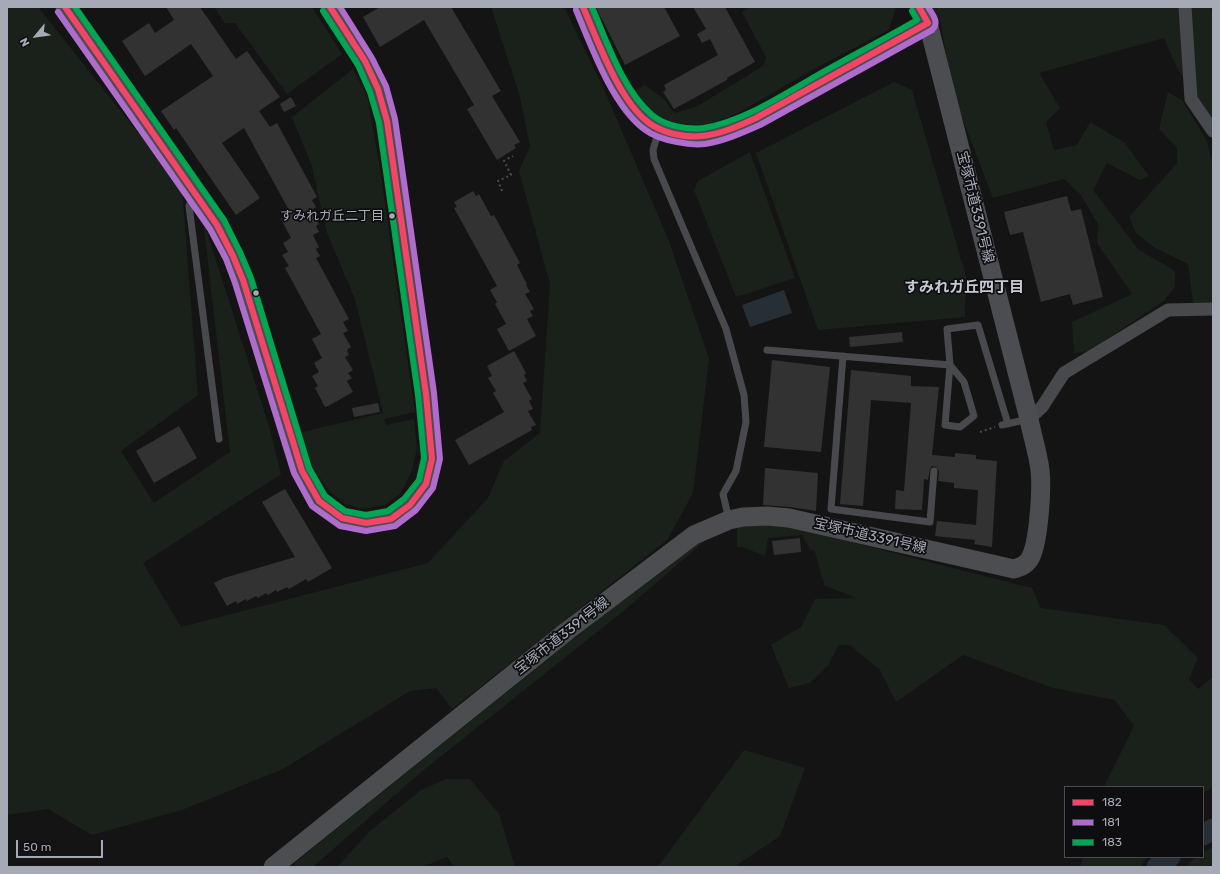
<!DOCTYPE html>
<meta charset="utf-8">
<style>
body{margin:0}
#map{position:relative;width:1220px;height:874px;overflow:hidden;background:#141414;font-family:Rubik,sans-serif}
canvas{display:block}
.frame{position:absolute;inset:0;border:8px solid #a5aab6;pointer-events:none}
.legend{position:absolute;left:1064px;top:786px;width:140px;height:72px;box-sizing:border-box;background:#0e0e10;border:1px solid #4a4c52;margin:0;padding:5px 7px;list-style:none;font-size:12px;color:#a5aab6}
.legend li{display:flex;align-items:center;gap:8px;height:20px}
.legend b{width:20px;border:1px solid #4a4c52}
.north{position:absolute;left:16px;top:16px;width:40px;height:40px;-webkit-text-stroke:3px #0e0e10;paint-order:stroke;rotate:241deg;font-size:11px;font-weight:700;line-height:16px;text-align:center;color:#a5aab6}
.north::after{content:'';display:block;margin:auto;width:14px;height:18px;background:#a5aab6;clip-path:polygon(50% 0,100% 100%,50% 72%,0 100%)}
.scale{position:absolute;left:16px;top:840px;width:87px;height:18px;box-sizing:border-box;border:2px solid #a5aab6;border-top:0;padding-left:5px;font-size:12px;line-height:14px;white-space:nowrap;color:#a5aab6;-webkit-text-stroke:3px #0e0e10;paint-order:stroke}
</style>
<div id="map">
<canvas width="1220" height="874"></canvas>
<div class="frame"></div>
<ul class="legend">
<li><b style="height:5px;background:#f34667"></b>182</li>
<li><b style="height:5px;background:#b06ccc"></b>181</li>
<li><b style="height:5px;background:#00a651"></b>183</li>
</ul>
<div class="north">N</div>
<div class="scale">50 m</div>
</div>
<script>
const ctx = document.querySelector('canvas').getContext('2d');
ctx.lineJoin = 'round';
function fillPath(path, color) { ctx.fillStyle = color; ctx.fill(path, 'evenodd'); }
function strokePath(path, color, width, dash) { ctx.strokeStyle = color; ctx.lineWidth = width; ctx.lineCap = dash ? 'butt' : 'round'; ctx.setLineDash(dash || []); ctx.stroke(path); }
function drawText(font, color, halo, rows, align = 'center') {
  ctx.font = font + ' Rubik,"Noto Sans JP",sans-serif'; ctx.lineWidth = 3.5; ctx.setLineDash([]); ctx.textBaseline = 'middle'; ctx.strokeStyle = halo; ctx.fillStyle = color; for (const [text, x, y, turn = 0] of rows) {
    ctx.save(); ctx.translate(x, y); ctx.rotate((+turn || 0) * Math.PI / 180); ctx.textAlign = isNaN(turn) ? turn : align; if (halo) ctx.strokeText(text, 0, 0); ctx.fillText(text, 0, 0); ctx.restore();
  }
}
fillPath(new Path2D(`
 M7,7H38L182,188L198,395L121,451L154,503L230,452L203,220L269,426L281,474L143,563L181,627L428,563L488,498L504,461L540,433L550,284L519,171L530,146L520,97L491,7H564L603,87L669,241L709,359L693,493L667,540L452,709L436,688L410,691L283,769L182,810L92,835L48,809L7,815Z
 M214,7H312L342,54L287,94L235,23H225Z
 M751,7H896L889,30L814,69L738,113L703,127L672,122L654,114L631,93L645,85L664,99L674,113L696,107L763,66L766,57L742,12Z
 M932,7H1211L1213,17V123L1177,68L1164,38L1039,73L1060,108L1046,122L1054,150L1077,145L1090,122L1124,142L1149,176L1140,180L1107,163L1093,190L1138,249L1175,271V287L1164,301L1089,351L1074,353L1072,322L1132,294L1097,243L1098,224L1081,195L1064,179L993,198L953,94L940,20Z
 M353,69L368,99L380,169L415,412L384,419L386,425L414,419L417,449L411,473L400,494L385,505L363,509L345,504L329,491L314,470L304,443H300L297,436L302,432L383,413L355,299L327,233L311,164L292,117Z
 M894,82L912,90L968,283L965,301V317L818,330L756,153Z
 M1168,92L1182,100L1207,141L1213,166V303H1193L1188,264L1155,248L1136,233L1129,217L1177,163V148L1159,129Z
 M750,152L795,278L736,297L694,190L698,181Z
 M737,525H783L1032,588L1041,608L1164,625L1198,658L1189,679L1198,689L1213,677V787L1203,793V787H1104L1134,726L1115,700L1053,688L963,655L896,702L880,670L850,645H839L829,664L810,683L789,688L771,645L801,627L815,599L856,598L824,585L815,552L810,549L802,535L768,538L765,556L742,547H737Z
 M714,533L626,609L420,773L314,866L296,867L294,863L689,546Z
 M744,750L805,768L780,836L737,865L735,867H654L660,864Z
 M446,779H470L499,814L515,867H454L447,857L422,867H337L370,831L421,790Z
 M1213,847V867H1185L1196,857H1203V852Z
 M1083,857H1147L1141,867H1080Z`), '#1a211b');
fillPath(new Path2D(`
 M784,290L792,313L750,327L742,305Z`), '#272f36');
strokePath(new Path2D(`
 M1203,835L1213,829
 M1157,867L1170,857`), '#272f36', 21);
fillPath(new Path2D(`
 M166,7H200L236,59L247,51L280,97L259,111L270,127L277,123L317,197L312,200L316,207L312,210L319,224L316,226L319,232L313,235L319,247L316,249L320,256L316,258L349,319L343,322L348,331L343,333L351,347L347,350L349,355L345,357L353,370L348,373L352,378L347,381L353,392L328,406L325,407L315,388L318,386L312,376L319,372L314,363L322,358L312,339L321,334L285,268L289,266L282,255L288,252L283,243L291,238L281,219L291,214L244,128L222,143L260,198L236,215L176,128L174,130L161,111L213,76L191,44L145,76L122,41L149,23L155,33L174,20Z
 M380,7H451L501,91L492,96L520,142L514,145L516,148L497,160L467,109L474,105L424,20L380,47L363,17Z
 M596,7H664L680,36L625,65Z
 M693,7H725L755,62L727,78V80L674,109L663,92L666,90L664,85L718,55L710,39L702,43L697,34L706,29Z
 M291,97L296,106L284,112L280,104Z
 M473,191L476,196L479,194L491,216L494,215L520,263L517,265L527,284L526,285L530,292L525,294L534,309L530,311L533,316L527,319L536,336L509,351L497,329L506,324L495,304L497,302L490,290L497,286L454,208L457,207L454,202Z
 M1067,196L1071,211L1081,209L1103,297L1073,305L1070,294L1041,302L1023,232L1010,235L1004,212Z
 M902,332L903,342L850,347L849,337Z
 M514,351L526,373L524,375L527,381L523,383L532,399L529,401L533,409L528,411L536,425L531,427L532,430L469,465L455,440L504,412L493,393L496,391L488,378L492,376L487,366Z
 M772,360L830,367L821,452L764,447Z
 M851,370L911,376V386L939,387L932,455L955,457V453L976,455V459L997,461L992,547L974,544L975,540L935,536L937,521L976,525L978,490L954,488V483L938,481L939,471L936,467L932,466L930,469L928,480L924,479L922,510L895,509L896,490L904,491L911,403L871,400L863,506L840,504Z
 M378,403L380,412L354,417L352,408Z
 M179,426L197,458L154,483L136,451Z
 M765,468L818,473L816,511L790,507L763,505Z
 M285,489L332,568L308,582L306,579L289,589L287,587L277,592L276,590L268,595L266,593L258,598L256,596L247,601L246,599L237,604L236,601L227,606L214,583L224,578L295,557L262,502Z
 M800,538L801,552L774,555L772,541Z`), '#323233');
strokePath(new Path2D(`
 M502,191L498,181L511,175L504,161L513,156
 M980,432L995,427`), '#4a4b4f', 2, [2, 3]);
strokePath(new Path2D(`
 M659,130L653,150L654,159L726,329L744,395L746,422L736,471L723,494L729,520
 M193,194L189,206L219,439
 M767,350L950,365L945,425L960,427L974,416L964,382L950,365L947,329L978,325L1008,424
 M843,356L831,509L930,522L934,471
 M1002,425L1029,419`), '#48494d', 7);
strokePath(new Path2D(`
 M1185,7L1191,99L1213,131
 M1029,419L1042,407L1064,373L1168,310L1213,309`), '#48494d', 13);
strokePath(new Path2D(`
 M65,7L217,225L233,256L243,280L302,471L319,501L342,518L366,523L391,519L410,505L426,484L432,459L426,394L387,121L378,89L365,61L330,7
 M583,7C598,40 620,100 648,122C662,132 686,138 703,136C740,131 774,108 806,91C846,68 887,46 928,23L919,7
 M273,867L567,631L694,535L729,520L743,517L767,516L789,518L1014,569C1020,567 1025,566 1029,560C1039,546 1042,488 1040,470C1038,453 1032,435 1029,419L928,23`), '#4c4d51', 19);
strokePath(new Path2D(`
 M65,7L217,225L233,256L243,280L302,471L319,501L342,518L366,523L391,519L410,505L426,484L432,459L426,394L387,121L378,89L365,61L330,7
 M583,7C598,41 619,101 649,123C663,133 684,138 702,136C721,134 739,126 756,118L928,23L919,7`), '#f34667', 6);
strokePath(new Path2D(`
 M576,10C591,46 612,105 644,129C653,136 666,140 677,142C686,144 696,145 705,144C724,141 742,133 760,125L932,30C940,23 933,15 928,7
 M58,12L210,229L226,259L235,283L294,473L312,506L340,526L366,531L395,526L416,510L433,488L440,459L434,393L395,119L386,86L372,58L340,7`), '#b06ccc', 6);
strokePath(new Path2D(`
 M75,7L224,220L240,252L251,278L309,468L325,496L345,511L366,515L388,511L404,499L419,480L424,458L418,395L379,123L370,92L358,65L323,11
 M592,7C607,42 623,90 652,115C665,126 688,130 704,128C744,121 781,96 816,76C850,57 884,39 917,20L912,11`), '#00a651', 6);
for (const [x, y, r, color] of [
 [392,216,3.5,"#a5aab6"],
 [256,293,3.5,"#a5aab6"]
]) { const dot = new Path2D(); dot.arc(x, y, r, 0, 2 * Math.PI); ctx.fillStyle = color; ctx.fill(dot); strokePath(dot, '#0e0e10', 1.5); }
drawText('13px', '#a5aab6', '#0e0e10', [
 ["すみれガ丘二丁目",384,216]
], 'right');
drawText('14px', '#a5aab6', '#0e0e10', [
 ["宝塚市道3391号線",975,207,76],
 ["宝塚市道3391号線",870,536,13],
 ["宝塚市道3391号線",562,636,-38]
]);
drawText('bold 15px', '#c6c9d2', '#0e0e10', [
 ["すみれガ丘四丁目",964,288]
]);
</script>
